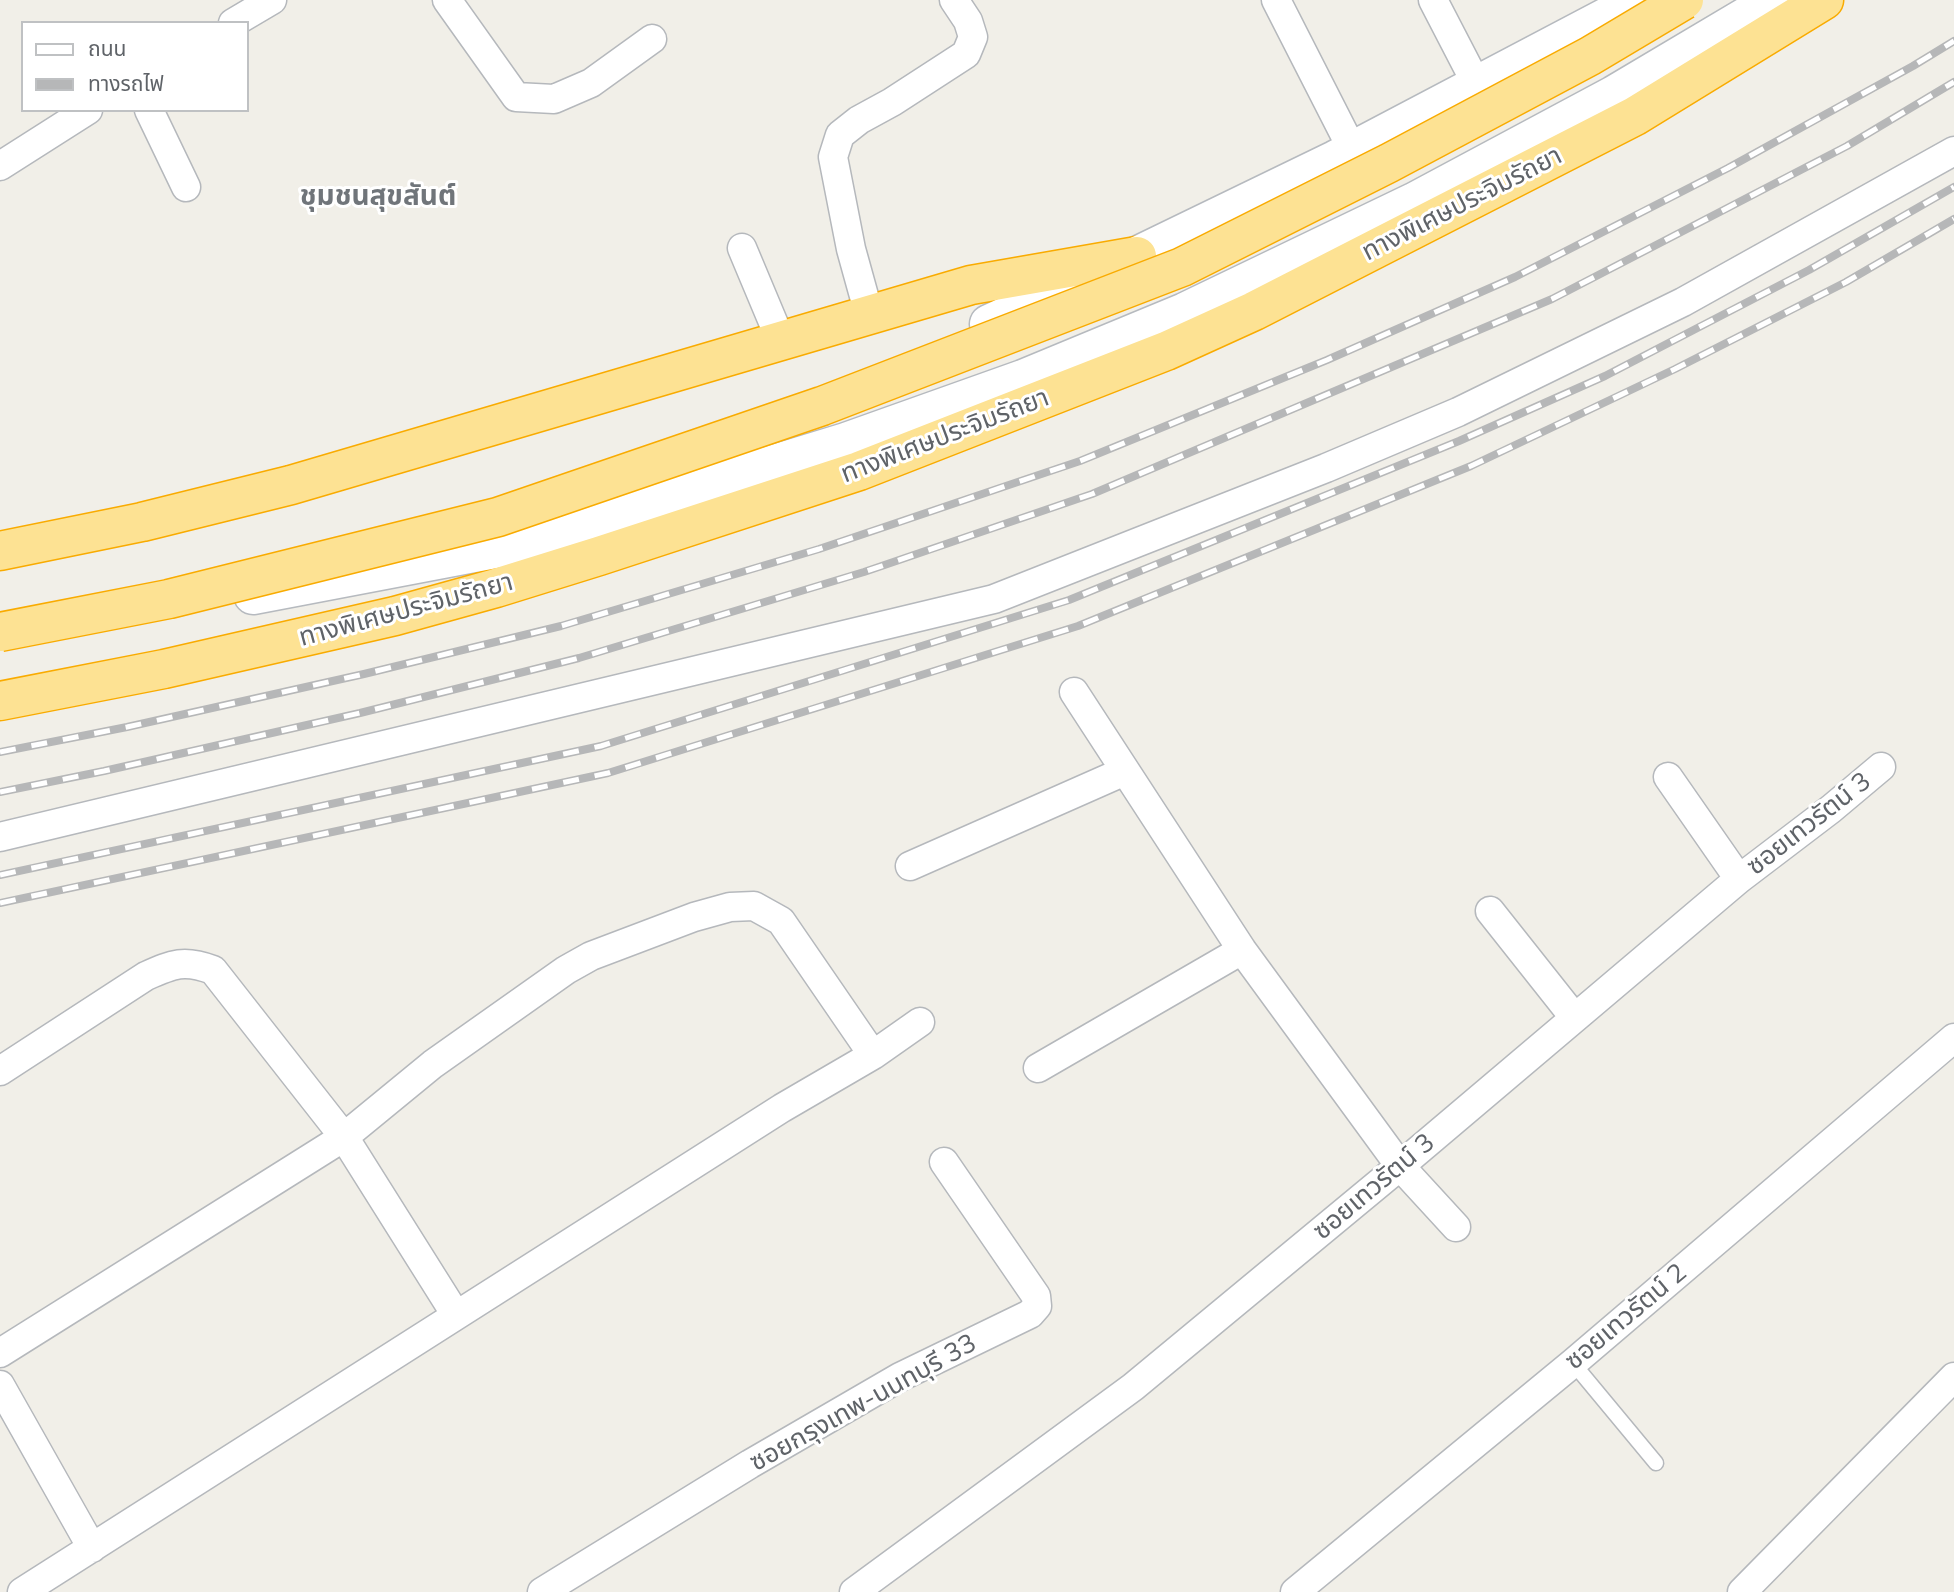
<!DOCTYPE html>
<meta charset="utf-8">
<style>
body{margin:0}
#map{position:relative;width:1954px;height:1592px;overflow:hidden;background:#f1efe8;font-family:Mulish,"Noto Sans Thai",sans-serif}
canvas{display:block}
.legend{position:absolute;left:21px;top:21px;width:228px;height:91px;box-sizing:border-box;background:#fff;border:2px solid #bfc1c3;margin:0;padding:9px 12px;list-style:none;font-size:21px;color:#5f6368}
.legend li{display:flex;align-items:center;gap:14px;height:35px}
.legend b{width:35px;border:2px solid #bfc1c3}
</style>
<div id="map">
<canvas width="1954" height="1592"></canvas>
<ul class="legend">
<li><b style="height:9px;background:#fff"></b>ถนน</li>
<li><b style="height:9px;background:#b6b7b8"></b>ทางรถไฟ</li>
</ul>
</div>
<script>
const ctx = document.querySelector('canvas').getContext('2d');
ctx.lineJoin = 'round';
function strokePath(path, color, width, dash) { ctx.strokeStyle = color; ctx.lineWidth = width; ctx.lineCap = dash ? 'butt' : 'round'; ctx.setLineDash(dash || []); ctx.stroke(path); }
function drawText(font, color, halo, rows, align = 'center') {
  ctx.font = font + ' Mulish,"Noto Sans Thai",sans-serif'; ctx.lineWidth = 6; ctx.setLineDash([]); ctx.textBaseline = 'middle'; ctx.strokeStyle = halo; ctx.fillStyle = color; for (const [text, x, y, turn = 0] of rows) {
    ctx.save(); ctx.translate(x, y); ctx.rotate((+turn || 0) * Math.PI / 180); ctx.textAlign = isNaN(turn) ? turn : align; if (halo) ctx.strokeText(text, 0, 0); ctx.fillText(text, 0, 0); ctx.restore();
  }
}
const service = new Path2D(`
 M1573,1363L1656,1463`);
const minor = new Path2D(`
 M447,0L516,97L554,99L591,83L652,39
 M1276,0L1353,151
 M1433,0L1477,85
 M233,23L272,0
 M149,110L186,187
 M0,166L88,110
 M742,248L781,341
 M869,314L851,249L833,157L840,135L859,120L892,102L966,54L973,37L968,21L954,0
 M1074,692L1242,950L1400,1166L1456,1227
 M1668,777L1739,879
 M0,837L994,599L1326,468L1458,412L1683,302L1954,151
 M910,866L1125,771
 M1490,911L1574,1017
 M1038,1068L1242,950
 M0,1071L146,976C173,964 184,959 213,970L344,1137L456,1315
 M0,1353L344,1137L433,1064L566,970L591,956L694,917L730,907L754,906L781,921L873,1055
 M0,1385L92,1548
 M22,1592L782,1108L873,1055L920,1022
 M542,1592L750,1464L900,1377L1030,1314L1037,1306L1036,1296L944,1162
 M854,1592L1133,1387L1400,1166L1739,879L1831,809L1881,767
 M1295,1592L1573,1363L1954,1038
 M1742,1592L1954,1377`);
const secondary = new Path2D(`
 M989,324L1137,256L1335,160L1639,0
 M253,595L500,548L846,442L1023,379L1185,312L1414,202L1614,95L1774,0`);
const motorway = new Path2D(`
 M0,551L142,522L291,485L971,285L1137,256
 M0,701L164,669L395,616L496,588L599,556L859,471L1166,351L1254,311L1635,116L1824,0`);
strokePath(service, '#b5b8bc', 17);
strokePath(minor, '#b5b8bc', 31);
strokePath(secondary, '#b6babf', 41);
strokePath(motorway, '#f9ab00', 41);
strokePath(service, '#fff', 14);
strokePath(minor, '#fff', 28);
strokePath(secondary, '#fff', 38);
strokePath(motorway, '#fde293', 38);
const rail = new Path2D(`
 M0,752L127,727L364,674L561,626L819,549L1080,461L1327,360L1515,277L1728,168L1913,66L1954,41
 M0,792L104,771L360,713L579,658L864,572L1092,494L1552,299L1847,146L1954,82
 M0,875L601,746L1069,600L1459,441L1605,376L1809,270L1954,187
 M0,903L608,773L1078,626L1471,466L1675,369L1846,282L1954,219`);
strokePath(rail, '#b6b7b8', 8);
strokePath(rail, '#fff', 5, [16]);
const motorwayBridge = new Path2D(`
 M0,632L169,599L498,517L822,406L1182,267L1389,163L1590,56L1684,0`);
strokePath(motorwayBridge, '#f9ab00', 41, []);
strokePath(motorwayBridge, '#fde293', 38);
drawText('26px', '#5f6368', '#fff', [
 ["ทางพิเศษประจิมรัถยา",1462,204,-27],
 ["ทางพิเศษประจิมรัถยา",945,436,-21],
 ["ทางพิเศษประจิมรัถยา",406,610,-15],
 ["ซอยเทวรัตน์ 3",1809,824,-38],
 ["ซอยเทวรัตน์ 3",1374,1187,-40],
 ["ซอยเทวรัตน์ 2",1626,1317,-40],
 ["ซอยกรุงเทพ-นนทบุรี 33",863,1403,-29]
]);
drawText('bold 28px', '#70757a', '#fff', [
 ["ชุมชนสุขสันต์",378,197]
]);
</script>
